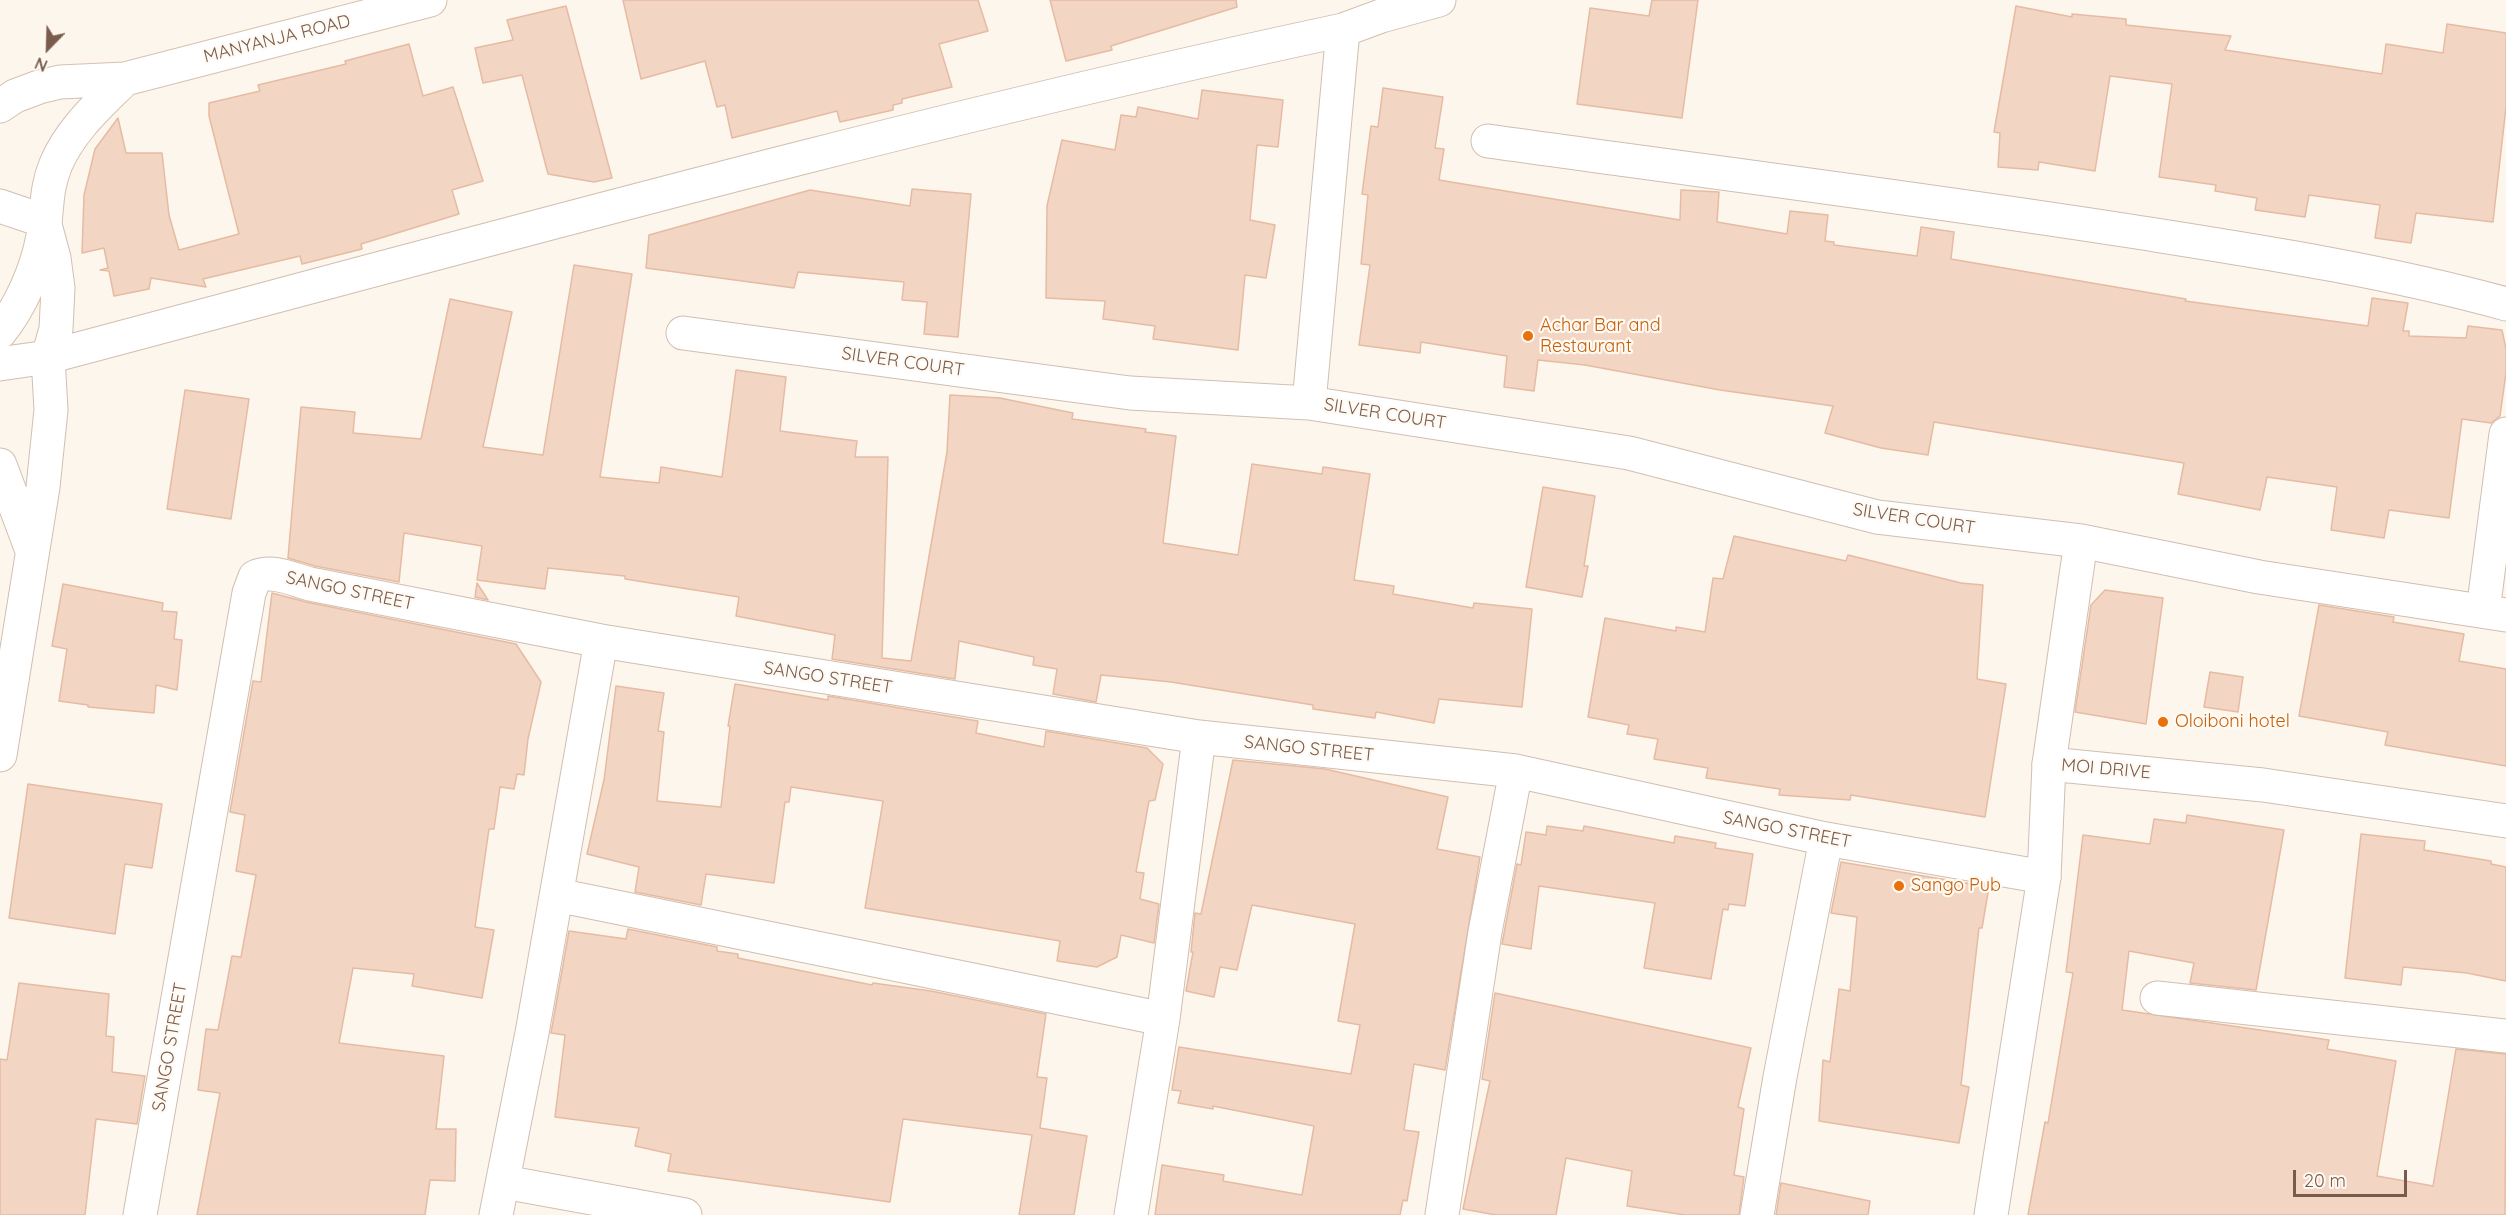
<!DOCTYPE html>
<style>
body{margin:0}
#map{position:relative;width:2506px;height:1215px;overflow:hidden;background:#fdf6ec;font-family:Quicksand,sans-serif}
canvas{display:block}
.north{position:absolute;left:18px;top:18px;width:60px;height:60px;-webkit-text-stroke:4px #fffaf3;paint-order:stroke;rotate:203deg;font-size:16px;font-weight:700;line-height:24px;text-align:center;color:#7a5c4d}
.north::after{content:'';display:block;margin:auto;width:21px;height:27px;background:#7a5c4d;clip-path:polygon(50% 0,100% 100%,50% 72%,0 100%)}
.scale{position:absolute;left:2293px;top:1170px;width:114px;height:27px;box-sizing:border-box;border:3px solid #7a5c4d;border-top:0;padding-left:8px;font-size:18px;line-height:21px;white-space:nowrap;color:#7a5c4d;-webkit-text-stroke:4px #fffaf3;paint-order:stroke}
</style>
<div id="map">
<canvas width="2506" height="1215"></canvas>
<div class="north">N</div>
<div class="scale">20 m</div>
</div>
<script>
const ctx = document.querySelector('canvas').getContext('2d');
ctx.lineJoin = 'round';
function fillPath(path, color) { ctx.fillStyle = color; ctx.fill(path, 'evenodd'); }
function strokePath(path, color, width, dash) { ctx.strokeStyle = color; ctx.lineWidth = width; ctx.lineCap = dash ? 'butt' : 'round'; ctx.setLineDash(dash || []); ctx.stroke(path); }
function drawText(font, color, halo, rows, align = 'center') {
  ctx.font = font + ' Quicksand,sans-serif'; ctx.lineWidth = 4.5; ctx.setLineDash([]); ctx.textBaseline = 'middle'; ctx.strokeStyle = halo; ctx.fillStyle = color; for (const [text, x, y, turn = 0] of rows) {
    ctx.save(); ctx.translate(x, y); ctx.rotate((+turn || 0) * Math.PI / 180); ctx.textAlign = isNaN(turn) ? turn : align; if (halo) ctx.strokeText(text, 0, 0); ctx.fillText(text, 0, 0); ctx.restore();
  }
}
const building = new Path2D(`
 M623,0H978L988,31L939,44L952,87L902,99V103L893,105V110L840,122L837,111L732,138L725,105L717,107L705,61L641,79Z
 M1050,0H1236L1237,7L1111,46L1112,50L1066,61Z
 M1652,0H1698L1682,118L1577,104L1590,8L1649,16Z
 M566,6L612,178L594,182L548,174L522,75L483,83L475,48L513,40L507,20Z
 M2016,6L2072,17V14L2126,19V25L2231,36L2225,50L2382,74L2386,44L2443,53L2447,24L2506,33V107L2493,222L2416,213L2411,243L2375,238L2380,205L2309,195L2305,217L2255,210L2257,198L2215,191L2216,185L2159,177L2172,84L2110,76L2095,171L2039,162L2038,170L1998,167L2000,133L1994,132Z
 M409,44L423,96L453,87L483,181L452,190L459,214L361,244L362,249L302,264L300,256L203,279L206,287L151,278L149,289L114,296L109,271L100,270L108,268L104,248L82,253L84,195L95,149L118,118L126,153H162L169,215L179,250L239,234L209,116V103L260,91L258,85L346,64L345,61Z
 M1383,88L1443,97L1435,148L1444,149L1439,180L1680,220L1681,190L1719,192L1717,222L1787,234L1790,211L1828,215L1825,241L1834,242V245L1917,256L1921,227L1954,232L1951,259L2186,299L2185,301L2368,326L2372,298L2408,303L2403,331H2409V336L2466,338L2468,326L2502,330L2506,349V373L2500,416L2491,423L2462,419L2449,518L2389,510L2384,538L2331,530L2337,487L2267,477L2260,510L2178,494L2184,463L1934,422L1928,455L1881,448L1825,433L1833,406L1720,390L1585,365L1538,360L1534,391L1504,387L1507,356L1421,342L1420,353L1359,345L1370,265L1361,264L1368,195L1362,194L1371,126L1378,127Z
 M1202,90L1283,100L1278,147L1257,145L1250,220L1275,225L1266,278L1245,275L1238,350L1153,339L1155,326L1103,319L1105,301L1046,298L1047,206L1062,140L1115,150L1121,115L1136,117L1138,107L1198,119Z
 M912,189L971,194L958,337L924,334L927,302L902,300L904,282L798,272L794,288L646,268L649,235L810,190L910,206Z
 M574,265L632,274L600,477L659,483L661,467L722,477L736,370L786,377L780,431L857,441L855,457H888L882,658L911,661L947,452L950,395L1000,398L1073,413L1072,419L1146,429L1145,432L1176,436L1163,543L1238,555L1252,464L1322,474L1323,467L1370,474L1354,580L1394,586L1393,594L1473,608L1474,603L1532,609L1522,707L1439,699L1434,723L1376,712L1375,718L1313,709V705L1171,682L1101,675L1096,702L1053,694L1057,669L1033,665L1034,657L959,641L955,679L832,659L835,635L736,616L739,597L625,579V576L548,568L545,589L477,580L482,546L404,533L399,582L315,566L288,558L301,407L355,412L353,433L421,439L450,299L512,312L483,447L543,455Z
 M185,390L249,399L231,519L167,509Z
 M1543,487L1595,496L1584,566H1588L1582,597L1526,587Z
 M1734,536L1846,561L1848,555L1961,583L1983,585L1977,679L2006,684L1985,817L1851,795L1850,800L1779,795L1780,789L1706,778L1708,768L1654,759L1658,739L1627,734L1629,725L1588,717L1605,618L1676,631V627L1705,632L1713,578L1723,579Z
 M477,583L488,600L475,597Z
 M63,584L163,603L162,611L177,612L174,639L182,640L177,690L156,685L154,713L88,707V705L59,701L67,649L52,646Z
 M2105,590L2163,598L2146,724L2075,712L2091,605Z
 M272,593L306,602L516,644L541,682L528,739L524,775L517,774L514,789L500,787L494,829H489L475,927L494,930L482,998L412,986L414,974L353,968L339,1043L444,1056L436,1129H456L455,1181L430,1180L425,1215H197L220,1093L198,1090L206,1029L218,1030L232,956L241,957L256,875L236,871L245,815L230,812L253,681L261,682Z
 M2319,605L2394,617L2393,622L2464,634L2459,661L2506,669V766L2385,745L2388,732L2299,716Z
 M2210,672L2243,677L2238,712L2204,707Z
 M735,684L828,700V696L978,721L976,733L1044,747L1046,731L1147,748L1163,764L1155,800L1149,801L1136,872L1144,873L1140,899L1159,904L1154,943L1121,935L1117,957L1097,967L1057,961L1060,941L865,908L883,801L791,787L789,802H785L774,883L706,874L701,905L635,892L639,867L587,854L604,780L616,686L664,693L658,731L664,732L657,801L721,807L730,726H728Z
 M1233,760L1325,769L1448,797L1437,849L1480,857L1445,1070L1414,1064L1404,1130L1419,1132L1407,1201L1403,1200L1400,1215H1155L1162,1165L1224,1175L1223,1181L1302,1195L1314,1126L1213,1106V1109L1178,1103L1181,1091L1172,1090L1179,1047L1351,1074L1360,1025L1338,1021L1355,924L1252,905L1237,970L1220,967L1214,997L1186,991L1193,952H1191L1195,913L1201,914Z
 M28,784L162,804L152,868L125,864L115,934L9,918Z
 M2187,815L2284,830L2256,990L2190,983L2194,963L2129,951L2122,1010L2329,1040L2327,1049L2396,1061L2377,1176L2433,1186L2456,1049L2506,1054L2505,1215H2028L2045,1122L2048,1123L2073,973L2066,972L2083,835L2150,844L2154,819L2186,823Z
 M1547,826L1583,831L1584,826L1674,843L1675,836L1716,843L1715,848L1753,854L1745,906L1729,904L1728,910L1723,909L1711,979L1644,968L1655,903L1539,886L1531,949L1502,944L1517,864L1521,865L1526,832L1546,835Z
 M2361,834L2425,841L2424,850L2491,861V864L2506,867V981L2467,973L2403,967L2401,985L2345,978Z
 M1841,862L1989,887L1982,928H1979L1961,1085L1969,1087L1959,1143L1819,1121L1823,1060L1830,1062L1839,989L1850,991L1857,917L1831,913Z
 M628,929L717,947V951L738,954V958L872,985L873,983L931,991L1046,1014L1037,1077L1047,1078L1040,1128L1087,1136L1074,1215H1019L1032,1135L903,1119L890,1202L668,1171L671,1154L635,1146L639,1128L555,1117L565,1035L551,1033L569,931L626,939Z
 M19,983L109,994L106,1036L114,1037L112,1072L145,1076L137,1124L96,1119L85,1215H0V1059L7,1060Z
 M1495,993L1751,1048L1738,1107L1744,1109L1734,1175L1744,1177L1739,1215H1685L1627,1206L1632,1171L1566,1158L1556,1215H1496L1463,1209L1490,1081L1482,1079Z
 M1781,1183L1870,1201L1868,1215H1776Z`);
fillPath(building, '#f3d5c3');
strokePath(building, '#e6bba3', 1.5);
const minor = new Path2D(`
 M1488,141C1702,171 1917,198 2130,231C2256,251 2383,270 2506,304
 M683,333L1130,393L1309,403L1629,453L1877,517L2081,541
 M0,364L48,357C478,243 907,123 1343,30L1381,16L1439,0
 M1309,403L1343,30
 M2483,611L2506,434
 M2049,764L2081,541L2259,577L2506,615
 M557,895L1163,1019
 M2157,998L2506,1036
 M504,1182L685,1215
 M140,1215L249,593L255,577C272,569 292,579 310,584L601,641L1199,737L1516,771L1826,839L2044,877
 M496,1215L532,1033L601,641
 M1131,1215L1163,1019L1199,737
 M1442,1215L1485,932L1516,771
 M1757,1215L1780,1077L1826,839`);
const tertiary = new Path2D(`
 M0,206L44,221L54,258L58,288L56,329L48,357L51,410L43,487L0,755
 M0,465L31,548
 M1991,1215L2044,877L2049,764L2263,785L2506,821`);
const secondary = new Path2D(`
 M0,106L15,96L39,87L60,82L125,79L430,0
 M0,332C21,306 37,269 43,236C48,210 45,190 56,164C71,129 99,105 125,79`);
strokePath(minor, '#d1beb0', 35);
strokePath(tertiary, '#d1beb0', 35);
strokePath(secondary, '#d6c0b0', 35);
strokePath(minor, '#fff', 33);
strokePath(tertiary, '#fff', 33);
strokePath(secondary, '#fff', 33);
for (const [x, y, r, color] of [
 [1528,336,6,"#e8710a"],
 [2163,722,6,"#e8710a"],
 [1899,886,6,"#e8710a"]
]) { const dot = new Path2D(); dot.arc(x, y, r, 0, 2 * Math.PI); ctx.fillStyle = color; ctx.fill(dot); strokePath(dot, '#fffaf3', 2); }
drawText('18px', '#7a5c4d', '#fffaf3', [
 ["MANYANJA ROAD",277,39,-14],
 ["SILVER COURT",903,362,8],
 ["SILVER COURT",1385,414,9],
 ["SILVER COURT",1914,519,9],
 ["SANGO STREET",350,591,12],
 ["SANGO STREET",828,678,9],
 ["SANGO STREET",1309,749,6],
 ["MOI DRIVE",2106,769,5],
 ["SANGO STREET",1787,830,11],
 ["SANGO STREET",170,1047,-80]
]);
drawText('18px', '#c56008', '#fffaf3', [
 ["Achar Bar and",1540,326],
 ["Restaurant",1540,347],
 ["Oloiboni hotel",2175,722],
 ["Sango Pub",1911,886]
], 'left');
</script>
